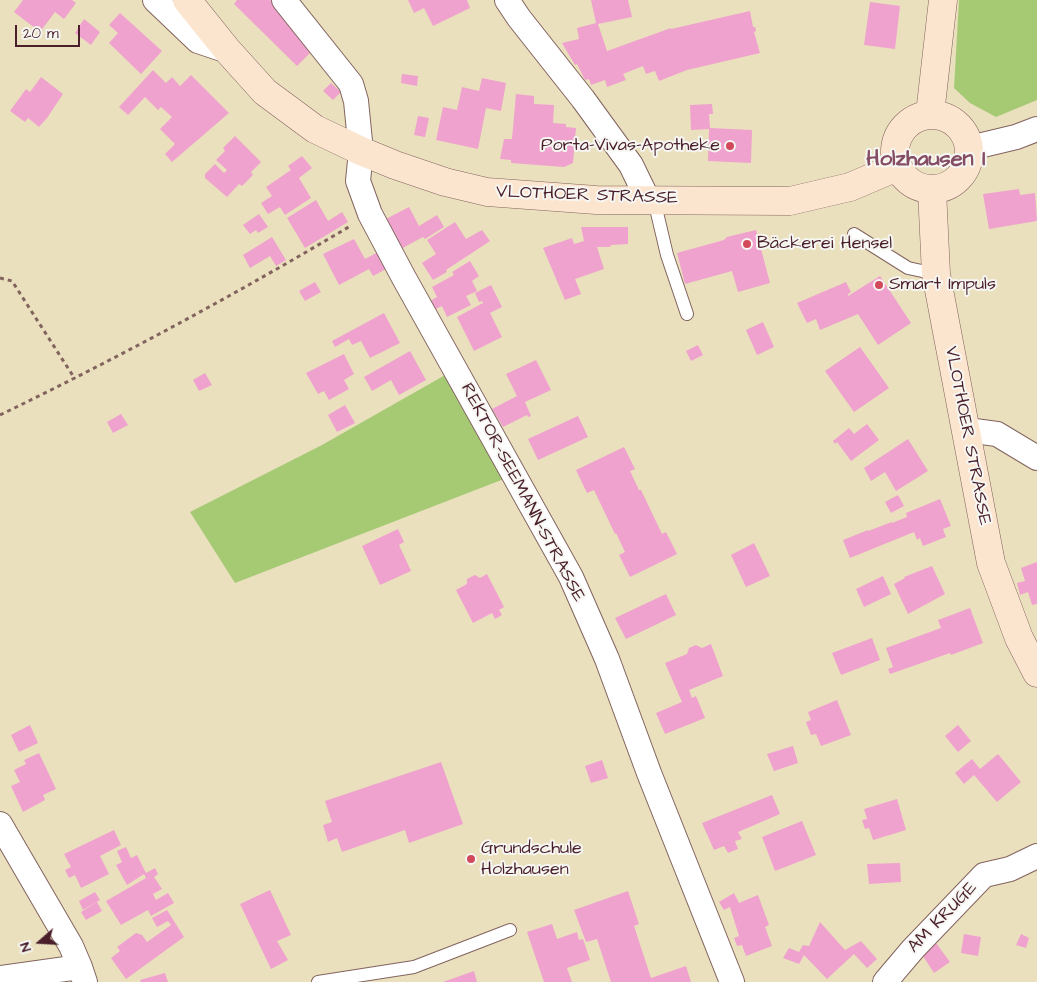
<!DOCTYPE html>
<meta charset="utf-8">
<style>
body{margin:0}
#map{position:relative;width:1037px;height:982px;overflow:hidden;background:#eae0be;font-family:"Architects Daughter",sans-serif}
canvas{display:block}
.north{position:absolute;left:15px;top:917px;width:50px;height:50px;-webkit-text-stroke:4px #f6f6f2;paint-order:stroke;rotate:251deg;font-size:14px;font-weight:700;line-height:20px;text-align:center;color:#4a1f2b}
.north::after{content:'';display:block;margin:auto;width:18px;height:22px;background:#4a1f2b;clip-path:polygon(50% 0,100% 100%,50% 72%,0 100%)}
.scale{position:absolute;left:15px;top:25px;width:65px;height:22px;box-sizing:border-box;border:2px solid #4a1f2b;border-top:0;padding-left:6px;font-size:15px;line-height:18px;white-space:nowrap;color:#4a1f2b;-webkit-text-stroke:4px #f6f6f2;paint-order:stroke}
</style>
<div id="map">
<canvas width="1037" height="982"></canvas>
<div class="north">N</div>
<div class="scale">20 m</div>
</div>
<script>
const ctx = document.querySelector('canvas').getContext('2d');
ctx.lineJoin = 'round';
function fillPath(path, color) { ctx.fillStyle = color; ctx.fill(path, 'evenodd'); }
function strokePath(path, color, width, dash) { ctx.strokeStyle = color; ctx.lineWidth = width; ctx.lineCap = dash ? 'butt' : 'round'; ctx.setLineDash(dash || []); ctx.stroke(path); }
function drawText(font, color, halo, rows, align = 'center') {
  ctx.font = font + ' "Architects Daughter",sans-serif'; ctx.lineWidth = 4; ctx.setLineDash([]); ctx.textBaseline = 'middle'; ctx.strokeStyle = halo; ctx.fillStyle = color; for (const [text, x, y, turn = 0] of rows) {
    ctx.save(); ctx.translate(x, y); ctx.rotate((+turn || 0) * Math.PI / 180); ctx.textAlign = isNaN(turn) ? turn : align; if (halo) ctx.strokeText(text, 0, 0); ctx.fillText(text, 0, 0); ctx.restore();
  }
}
fillPath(new Path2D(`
 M959,0H1037V100L996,117L970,103L954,88Z
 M447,374L504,479L235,583L190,512L322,445Z`), '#a6ca74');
fillPath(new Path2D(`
 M23,0H72L76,3L64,19L55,12L40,32L14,12Z
 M237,0H270L288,18L285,22L313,50L297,66L234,4Z
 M408,0H467L470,8L433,26L424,8L414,13Z
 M591,0H628L632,17L598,24L607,51L671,28V29L750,11L753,27H755L756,31L754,32L760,53L687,70L659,81L655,71L646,74L643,66L623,74L626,80L607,87L605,80L591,85L589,79L585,80L577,64L575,65L562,43L579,39L577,28L596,23Z
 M870,2L900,6L895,49L864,45Z
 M120,13L162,51L141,74L109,43L118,33L109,25Z
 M84,19L100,32L91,45L75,33Z
 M153,70L166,83L172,77L180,86L191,75L229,113L172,162L165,154L175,144L160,129L172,117L161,107L158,110L145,97L128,115L119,107Z
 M402,74L418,76L417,86L401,83Z
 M41,77L63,94L47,118L39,127L28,118L25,122L10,111L26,89L30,92Z
 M482,78L506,83L501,111L486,108L478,149L436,140L443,107L457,110L462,87L479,91Z
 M331,83L341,92L333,100L323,91Z
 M516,94L534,96V104L554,105L553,123L566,124V127L576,128L573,163L564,167L511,163V160L500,159L504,139H512Z
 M712,104L713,114H709L710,128L752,130L751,163L708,161L709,129L691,130L690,105Z
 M418,116L429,118L425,137L414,135Z
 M235,136L261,162L251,172L253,175L242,186L239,184L227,197L205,178V174L215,164L224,173L227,170L216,160L225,151L223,148Z
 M302,156L312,168L299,178L311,198L285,215L280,207L268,214L261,203L272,196L266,187L291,170L288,166Z
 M1019,189L1020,195L1035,193L1037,221L989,229L983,194Z
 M316,200L328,221L342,212L348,222L305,248L287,218Z
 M409,207L419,226L437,215L444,227L425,239L423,237L399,250L384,220Z
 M259,214L268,227L258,233L256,230L250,234L243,225Z
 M455,222L466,239L482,230L490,241L446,270L447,272L433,280L422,263L436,254L427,240Z
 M581,227H628V244L611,245L610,247H597L604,269L575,279L581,294L565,300L543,248L572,238L574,244L584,241Z
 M756,230L770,283L738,292L732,271L685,284L677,253L724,240L727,237Z
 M272,237L286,260L276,266L270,256L250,268L243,255Z
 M354,239L365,259L380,251L388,268L373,276L369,269L339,285L323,254Z
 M470,261L479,276L472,281L477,291L466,296L471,305L447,317L442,306L434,310L430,301L437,297L432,287L454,275L452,272Z
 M880,276L911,323L878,345L858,314L820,330L816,319L807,323L797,303L846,282L851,292L848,294V296Z
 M315,282L321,292L305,301L299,291Z
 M491,285L502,307L490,313L502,337L474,351L457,317L483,303L482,301L479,302L475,293Z
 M384,313L400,343L370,358L361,341L352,345L349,339L335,347L332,341Z
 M763,322L774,347L757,355L746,330Z
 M698,345L703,355L691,361L686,351Z
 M860,347L889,388L854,412L825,371Z
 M410,351L426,380L399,395L391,380L372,391L364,377Z
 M344,354L354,374L344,380L349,389L329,400L324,391L318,394L306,373Z
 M536,360L551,390L525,402L531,416L528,417L527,415L503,427L492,409L517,396L506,374Z
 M205,373L212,385L199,391L193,380Z
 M345,405L355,423L337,432L328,415Z
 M121,414L128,425L113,433L107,422Z
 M578,416L588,437L538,460L528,439Z
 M867,424L879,440L851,461L837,442L835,444L833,441L849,428L854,434Z
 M908,439L928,471L896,491L885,472L871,481L864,468Z
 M624,447L635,469L630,471L639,490H641L662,534L666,532L677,554L630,577L619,555L625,552L616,533L615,534L594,490L587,493L576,470Z
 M898,495L904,506L891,513L885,502Z
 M940,499L951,526L943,529L946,537L923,546L920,538L917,540L914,532L850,558L843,540L868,530V531L892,522V523L907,517L906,513Z
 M398,529L404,542L399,545L411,571L380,585L362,546Z
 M754,543L770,576L746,587L731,555Z
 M1037,562V604L1032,605L1028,592L1020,595L1017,583L1025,581L1021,568Z
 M932,566L945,594L908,614L894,584L905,578L904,577Z
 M487,574L504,607L499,610L502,615L495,619L492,613L473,623L456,590L467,584V579L475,575L480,578Z
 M883,576L891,594L864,607L856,589Z
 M666,594L676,615L626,639L615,618Z
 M970,608L983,643L951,655L950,653L890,674L888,669L893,667L886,648L941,628L938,620Z
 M872,638L880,660L841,675L832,653Z
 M711,644L723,676L689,690L692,698L696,696L705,718L665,734L656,713L682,702L665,663L687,654L689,648L696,645L702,648Z
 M837,700L851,735L821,746L816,734L811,735L806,722L811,720L808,712Z
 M30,725L38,743L19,752L11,735Z
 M958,725L971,741L958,752L945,736Z
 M793,746L798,763L774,771L767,754Z
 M39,753L56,789L43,795L45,800L23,812L11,786L20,782L14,770L26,764L24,760Z
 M998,754L1021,782L997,802L974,775L964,784L955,773L972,759L980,769Z
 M602,760L608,778L591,783L585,766Z
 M441,762L463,824L409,843L405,830L342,852L337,838L328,842L323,825L332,822L325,801Z
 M772,795L780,814L738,832L742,839L735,841L738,849L728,853L724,846L714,850L702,823Z
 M897,799L906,830L873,840L869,828L865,829L862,820L867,819L864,809Z
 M802,821L816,855L775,871L762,837Z
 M114,830L121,845L100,856L109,874L81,888L75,875L69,878L65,870L71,867L64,854Z
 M126,847L131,858L137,855L146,873L155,868L158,874L154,877L162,889L153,894L156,900L168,893L174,903L151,916L148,910L121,925L106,901L146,878L144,874L127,885L116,865L122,862L117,851Z
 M900,863L901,882L869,884L867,864Z
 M270,890L291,935L277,941L288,960L271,969L240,904Z
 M628,891L639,924L634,926L651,978L686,966L691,982H611L597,939L586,942L574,910Z
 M95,892L100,900L83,910L79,901Z
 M734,893L739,903L758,895L769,925L765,927L772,946L746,956L742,945L737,946L734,938L739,936L730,907L724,910L719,902Z
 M97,902L102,911L86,920L81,912Z
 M167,910L184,937L126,979L111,958L120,951L117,947L136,933L142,935L147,942L171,925L168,921L157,927L152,918Z
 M820,922L845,950L861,941L877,959L867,968L854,954L827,979L804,955L799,964L783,958L789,948L799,952L803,945L809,946Z
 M552,924L557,939L577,932L579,940L583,939L590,960L567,968L572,982H544L527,932Z
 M964,934L981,937L978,956L961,953Z
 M1021,934L1029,938L1026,948L1016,945Z
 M936,943L950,962L934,973L921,953Z
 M474,971L477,982H443Z
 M165,973L168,982H141L140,980Z`), '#efa2cd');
const lane = new Path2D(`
 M654,200L667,255L687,314
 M854,234L908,268L936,274
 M318,982L414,967L510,930`);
const street = new Path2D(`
 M155,0L198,41L228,51
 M284,0L351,84L356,101L361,151L358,181L370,214L404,278L571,577L607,659L649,773L732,982
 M507,0L519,18L583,99L631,165L648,200
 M970,148L1016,137L1037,129
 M967,430L997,434L1037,458
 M0,824L71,946L80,967L85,982
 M0,978L80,967
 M885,982L913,949L984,875L1010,869L1037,856`);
const secondary = new Path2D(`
 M187,0L228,51L265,92L315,129L361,151L395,165L445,182L487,192L596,200L790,201L850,187L897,167
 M930,114L943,0
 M895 152a37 37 0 1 1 74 0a37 37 0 1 1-74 0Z
 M932,190L936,274L991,563L1019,638L1037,673`);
strokePath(lane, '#82635e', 14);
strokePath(street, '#82635e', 26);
strokePath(secondary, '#82635e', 29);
strokePath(new Path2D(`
 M0,278L12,281L75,379
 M0,415C120,357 238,293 352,225`), '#82635e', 3, [4, 4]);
strokePath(lane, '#fff', 12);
strokePath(street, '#fff', 24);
strokePath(secondary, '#fce5cf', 28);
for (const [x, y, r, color] of [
 [730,146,5,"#d1495b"],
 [747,244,5,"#d1495b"],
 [879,285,5,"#d1495b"],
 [471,859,5,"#d1495b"]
]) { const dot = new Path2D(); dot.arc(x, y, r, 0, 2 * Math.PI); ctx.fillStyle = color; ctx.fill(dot); strokePath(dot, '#f6f6f2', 2); }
drawText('18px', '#4a1f2b', '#f6f6f2', [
 ["Porta-Vivas-Apotheke",720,146,"right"],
 ["Bäckerei Hensel",757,244],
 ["Smart Impuls",889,285],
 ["Grundschule",481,849],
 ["Holzhausen",481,870]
], 'left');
drawText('18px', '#4a1f2b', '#f6f6f2', [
 ["VLOTHOER STRASSE",587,196,2],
 ["VLOTHOER STRASSE",967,436,79],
 ["REKTOR-SEEMANN-STRASSE",522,493,62],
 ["AM KRUGE",943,918,-46]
]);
drawText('bold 22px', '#844d64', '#f6f6f2', [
 ["Holzhausen I",926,160]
]);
</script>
